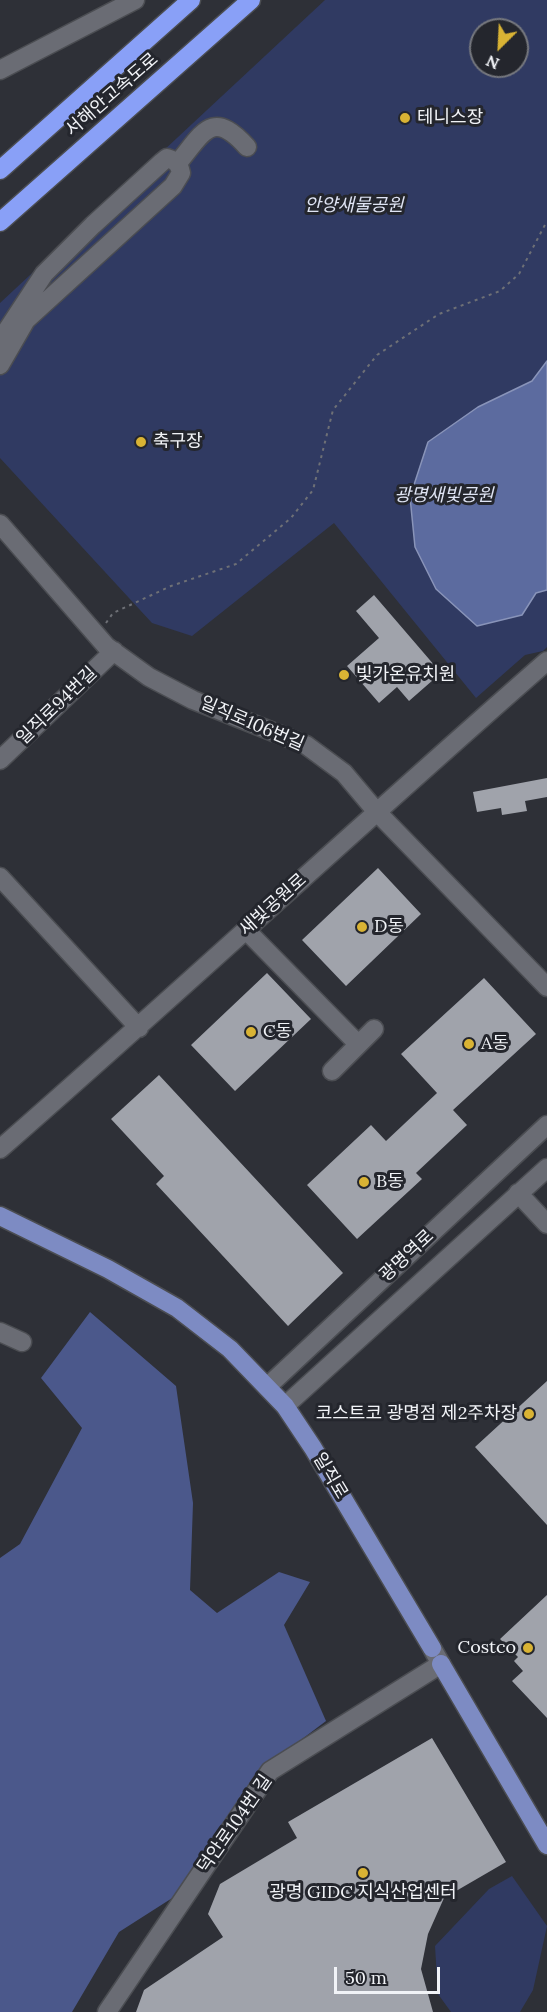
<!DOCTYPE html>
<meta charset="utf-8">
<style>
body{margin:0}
#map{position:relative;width:547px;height:2012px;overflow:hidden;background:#2e3037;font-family:Lora,serif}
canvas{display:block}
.north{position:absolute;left:469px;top:18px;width:60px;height:60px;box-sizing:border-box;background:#24262d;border:2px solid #76787e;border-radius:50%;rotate:204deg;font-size:16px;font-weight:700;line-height:24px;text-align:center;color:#f1f3f7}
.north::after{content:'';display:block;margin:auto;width:21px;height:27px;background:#d9b334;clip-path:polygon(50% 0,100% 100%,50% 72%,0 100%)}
.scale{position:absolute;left:334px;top:1967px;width:106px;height:27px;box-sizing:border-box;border:3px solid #f1f3f7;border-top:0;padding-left:8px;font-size:18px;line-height:21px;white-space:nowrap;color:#f1f3f7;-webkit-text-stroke:4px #24262d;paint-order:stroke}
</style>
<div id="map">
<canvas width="547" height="2012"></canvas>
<div class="north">N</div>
<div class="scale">50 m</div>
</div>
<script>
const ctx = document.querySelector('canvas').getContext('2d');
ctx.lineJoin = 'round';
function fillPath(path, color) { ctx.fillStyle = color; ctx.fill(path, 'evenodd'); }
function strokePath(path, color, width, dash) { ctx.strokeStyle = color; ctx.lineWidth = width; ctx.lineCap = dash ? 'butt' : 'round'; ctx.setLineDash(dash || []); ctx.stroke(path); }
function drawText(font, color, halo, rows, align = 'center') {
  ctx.font = font + ' Lora,"Noto Sans KR",serif'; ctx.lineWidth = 6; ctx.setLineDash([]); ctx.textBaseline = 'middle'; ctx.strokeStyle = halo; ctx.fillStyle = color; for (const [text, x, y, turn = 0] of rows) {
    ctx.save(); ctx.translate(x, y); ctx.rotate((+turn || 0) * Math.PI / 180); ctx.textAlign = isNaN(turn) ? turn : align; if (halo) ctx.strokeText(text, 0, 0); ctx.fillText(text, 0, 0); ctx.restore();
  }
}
fillPath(new Path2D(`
 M325,0H547V647L543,651L525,655L476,698L334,523L192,636L152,623L0,458V303ZM481,30H517V66H481Z
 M512,1876L547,1926L533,1990L520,2012H451L438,1994L435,1946L489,1889Z`), '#303a62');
fillPath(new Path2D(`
 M90,1312L176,1386L193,1503L190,1590L217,1613L279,1572L310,1582L284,1625L326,1721L265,1767L202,1879L119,1932L72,2012H0V1558L20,1544L82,1428L41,1378Z`), '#4b588b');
const water = new Path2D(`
 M547,361V590L536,593L522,615L477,626L436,589L415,547L410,497L428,442L478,407L532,381Z`);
fillPath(water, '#5c6b9f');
strokePath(water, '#8994b9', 1.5);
fillPath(new Path2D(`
 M374,595L441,673L409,701L397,687L379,703L347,666L379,638L356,611Z
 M547,778V797L525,801L527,811L502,815L501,808L477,812L473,792Z
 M378,868L421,914L346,986L302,940Z
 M267,973L311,1019L235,1091L191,1045Z
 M484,978L536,1034L453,1110L467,1125L416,1173L422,1179L357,1239L307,1185L371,1125L386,1141L437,1093L401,1054Z
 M159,1075L343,1273L288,1326L156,1184L164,1176L111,1119Z
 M547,1381V1525L475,1447Z
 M547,1595V1718L512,1681L523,1671L514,1661L518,1657L500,1639Z
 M432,1738L506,1862L444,1898L428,1934L421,1969L433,2012H136L144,1990L223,1937L208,1914L220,1884L297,1838L288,1822Z`), '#a0a3ab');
const minor = new Path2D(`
 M0,70L135,0
 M178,163C203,133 212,108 247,147
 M0,341L44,274L93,225L162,162L167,158C176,161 179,163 181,173L173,186L26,320L0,365
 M0,524L106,646L149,677L193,700L306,745L344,773L376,811L547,987
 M0,760L114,651
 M0,877L139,1028
 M246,930L358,1044
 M332,1071L374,1029
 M0,1149C184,988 363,822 547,661
 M518,1193L547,1224
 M0,1332L22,1342
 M267,1387L547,1125
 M285,1406L547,1168
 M107,2012L270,1771L441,1664L433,1650`);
const major = new Path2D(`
 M0,1216L108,1269L177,1308L230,1349L285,1406L313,1448L432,1648
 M441,1664L547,1845`);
const highway = new Path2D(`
 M0,170L191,0
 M0,222L251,0`);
strokePath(minor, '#4b4d52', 21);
strokePath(major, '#4b4d52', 21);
strokePath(highway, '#4b4d52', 21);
strokePath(new Path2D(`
 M106,623L113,613L171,586L236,564L291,518L313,490L333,410L377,355L439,314L500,291L519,274L547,221`), '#6e7076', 2, [3, 4.5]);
strokePath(minor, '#6a6c74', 18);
strokePath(major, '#7d8bc3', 18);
strokePath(highway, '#89a0f7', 18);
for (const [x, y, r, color] of [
 [405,118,6,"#d9b334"],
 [141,442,6,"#d9b334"],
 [344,675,6,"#d9b334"],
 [362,927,6,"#d9b334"],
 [251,1032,6,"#d9b334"],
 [469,1044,6,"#d9b334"],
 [364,1182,6,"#d9b334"],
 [529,1414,6,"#d9b334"],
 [528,1648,6,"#d9b334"],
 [363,1873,6,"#d9b334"]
]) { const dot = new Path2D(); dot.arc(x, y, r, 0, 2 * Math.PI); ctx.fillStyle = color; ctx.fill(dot); strokePath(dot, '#24262d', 2); }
drawText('18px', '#f1f3f7', '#24262d', [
 ["서해안고속도로",112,95,-41],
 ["일직로94번길",57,706,-44],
 ["일직로106번길",252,724,23],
 ["새빛공원로",273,905,-42],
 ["광명역로",407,1256,-43],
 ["일직로",330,1476,59],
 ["덕안로104번 길",235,1824,-55]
]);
drawText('18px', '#f1f3f7', '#24262d', [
 ["테니스장",417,118],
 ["축구장",153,442],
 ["빛가온유치원",356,675],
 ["D동",374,927],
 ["C동",263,1032],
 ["A동",481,1044],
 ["B동",376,1182],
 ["코스트코 광명점 제2주차장",517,1414,"right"],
 ["Costco",516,1648,"right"],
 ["광명 GIDC 지식산업센터",363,1893,"center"]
], 'left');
drawText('italic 18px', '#dfe4f4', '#24262d', [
 ["안양새물공원",354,206],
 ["광명새빛공원",444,496]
]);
</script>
